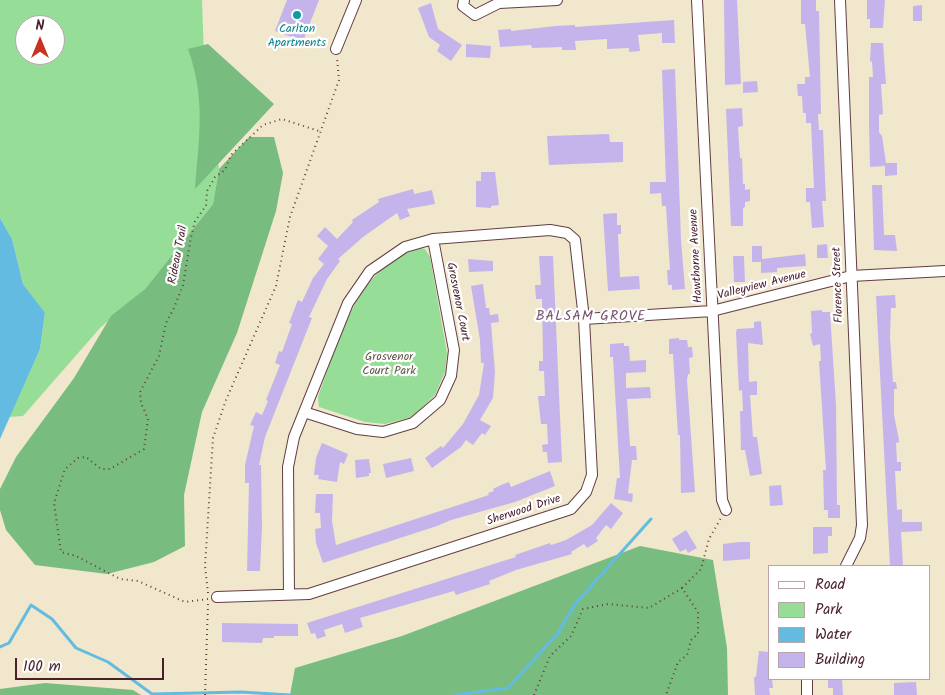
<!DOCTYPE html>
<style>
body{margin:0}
#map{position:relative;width:945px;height:695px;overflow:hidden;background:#f0e7cd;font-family:Kalam,sans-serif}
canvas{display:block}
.legend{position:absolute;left:768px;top:565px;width:162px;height:115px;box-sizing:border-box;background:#fff;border:1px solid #b7a5aa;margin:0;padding:6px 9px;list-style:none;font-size:15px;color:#4a1f2b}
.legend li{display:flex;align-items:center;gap:10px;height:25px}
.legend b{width:25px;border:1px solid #b7a5aa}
.north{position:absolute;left:15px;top:15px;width:50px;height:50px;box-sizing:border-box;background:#fff;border:1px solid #b7a5aa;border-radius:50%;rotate:0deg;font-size:14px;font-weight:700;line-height:20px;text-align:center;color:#4a1f2b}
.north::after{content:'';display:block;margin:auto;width:18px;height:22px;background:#c8321e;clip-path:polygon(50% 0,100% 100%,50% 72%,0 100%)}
.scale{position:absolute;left:15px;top:658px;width:149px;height:22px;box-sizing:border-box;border:2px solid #4a1f2b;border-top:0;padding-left:6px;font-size:15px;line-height:18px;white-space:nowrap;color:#4a1f2b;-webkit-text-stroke:4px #fff;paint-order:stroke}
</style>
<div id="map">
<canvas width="945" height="695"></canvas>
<ul class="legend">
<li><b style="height:6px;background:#fff"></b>Road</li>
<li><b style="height:14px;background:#96dd97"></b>Park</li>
<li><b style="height:14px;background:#64bbe1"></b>Water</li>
<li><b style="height:14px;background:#c5b4eb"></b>Building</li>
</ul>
<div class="north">N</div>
<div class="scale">100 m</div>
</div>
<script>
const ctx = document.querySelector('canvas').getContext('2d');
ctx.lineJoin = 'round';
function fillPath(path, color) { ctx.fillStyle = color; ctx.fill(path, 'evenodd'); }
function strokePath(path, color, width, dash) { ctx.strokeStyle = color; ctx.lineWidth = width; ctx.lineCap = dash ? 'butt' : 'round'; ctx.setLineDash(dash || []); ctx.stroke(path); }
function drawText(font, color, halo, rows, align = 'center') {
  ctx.font = font + ' Kalam,sans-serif'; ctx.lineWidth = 4.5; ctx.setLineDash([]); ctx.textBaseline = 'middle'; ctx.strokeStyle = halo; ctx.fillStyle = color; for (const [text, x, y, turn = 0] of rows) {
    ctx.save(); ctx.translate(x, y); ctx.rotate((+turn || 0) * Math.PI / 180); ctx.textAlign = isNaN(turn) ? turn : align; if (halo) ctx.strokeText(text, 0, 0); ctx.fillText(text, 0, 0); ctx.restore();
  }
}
fillPath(new Path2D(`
 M0,0H202L204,57L219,169L213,204L145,289L100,328L23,416L9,417L40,349L45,314L23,284L12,239L0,218ZM25,25H55V55H25Z
 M420,248L425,249L430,257L447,353L445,372L435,395L412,417L385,424L365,422L319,407L318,397C340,340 354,268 420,248Z`), '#96dd97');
fillPath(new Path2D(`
 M208,44L274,104L195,189C199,137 206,99 188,49Z
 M249,137H274L283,173L276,211L237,333L202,412L184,495L185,546L154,562L107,574L35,565L6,530L0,510V489L16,457L74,378L111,316L145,289L213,204L219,169Z
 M640,546L713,560L727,648L728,695H290L295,668L402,636Z
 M45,683L133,690L141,695H0V689Z`), '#78bc80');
fillPath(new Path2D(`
 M0,218L12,239L23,284L45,313L40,349L0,439Z`), '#64bbe1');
strokePath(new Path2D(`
 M0,647L9,643L31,605L52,619L76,648L108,662L152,694L241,692L290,695
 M456,695L508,688L558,633L575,604L651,519`), '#64bbe1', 3);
fillPath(new Path2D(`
 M287,0H319L303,41L275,31Z
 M724,0H737L741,84L725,85Z
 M801,0H816V11H819L821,114H818L819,130H823L826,201H822L824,227L812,228L810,202H806V188H814L811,123H806V113H803L802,96H798L797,84H805V77H810L805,24H801Z
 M867,0H885L883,28H870V19H867Z
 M431,3L438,29L462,45L451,61L437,51L440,45L429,37L418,8Z
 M922,5V21H913V6Z
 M674,20L675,43H662V33L638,35L640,51L629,52V48L607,49V39L575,41L576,50H562V47L532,48L531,45L500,47L498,30L511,29V31L556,26L575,25V27Z
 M871,43H883L886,84H881L883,114L879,115V132L882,136L886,163H897V175L885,176V166L870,167L869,124V77H873L872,61L870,62Z
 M466,44L491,46L490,58L466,57Z
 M675,69L681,240L685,289L672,290V285H668L667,270H670L666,206H662L661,193L650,194V182H666L662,70Z
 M757,81L758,92L743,93V82Z
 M742,108L743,126L738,127L740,158H742L743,184H745V190L750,189V201L745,202V207L743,208V226H731L726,109Z
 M609,134L610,142H623V162L549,165L547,136Z
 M481,172H495L499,205L491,206V208L476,207V181H481Z
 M872,185H882L884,235H895L897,251L874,250Z
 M413,189L414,194L432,190L435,204L407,209L410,216L400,220L397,213L363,237L338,259L340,261L327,279L309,317L312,318L265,437L259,465H261L262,527L260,571H247L249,483H245V465L254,426L250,425L256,412L262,415L268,401L266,400L280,365L275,363L279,351L282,352L292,324L289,323L298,300L302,302L313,278L324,264L318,259L328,246L317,236L325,227L337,239L353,222L352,220L379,202L378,199Z
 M617,213V225H621V234H618L620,277L639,276L640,289L608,291L603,214Z
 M827,244L828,258H817V245Z
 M752,246H762V259L805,254L806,266L777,268V272L761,273V262H752Z
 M539,256H553L562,462L548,463L547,452H543L542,445L548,444L547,424H541L538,396H545L544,371H539V361H543V358L542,299H536L535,285H541Z
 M733,256H744L745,282H734Z
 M468,259L493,261V271L469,272Z
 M483,284L486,308H489L490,315L498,314L499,322L491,323L495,372L493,398L480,420L491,426L485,435L482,433L473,445L466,440L461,447L432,468L425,458L441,446L443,448L463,424L479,395L484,363H481L480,340L471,286Z
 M895,295L896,308H891L890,337L893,382H896L897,389H894V415L899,440V442L896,443L897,462H901V471H895L897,510L902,509V522H922V531L901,532L903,566H890L876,296Z
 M822,310V312H830L836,405L837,505H840V518H828V510H824L823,470H826L819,361H821L820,344L813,346L810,334L812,333L811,311Z
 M761,321L763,345L748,343L749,382L757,381V395H750L753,437H757L762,474L750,476L745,450H741L740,411H743L742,390L739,391L736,332L737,329L754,328V322Z
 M679,338V340H687L688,347H692L693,357L689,358L690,374H688L687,380L695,492L681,493L680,435H678L673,354H669V339Z
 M624,343V346H629L630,361L646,360V372L626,373V388L650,387L651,398L627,399L630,446H636L637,460H632L628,493L633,494L632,502L614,499L617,478H620L613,357H610V344Z
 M322,443L348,454L344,464L340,462L337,482L318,479L319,475H314L316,458Z
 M411,458L414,471L386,478L383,464Z
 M369,459L371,473H369V476L356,478L355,460Z
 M550,471L555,486L515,502L451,520L437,526L323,563L316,543L315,529L321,528L320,513H315L316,494H333L332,521L336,545L489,495L488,493L494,491L493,489L501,485L509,482L511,487Z
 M781,485L783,505L770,506L769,486Z
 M611,503L623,513L611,529L606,525L596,538L598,541L587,548L584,544L571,552L572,554L516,570L489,581L490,584L456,595L454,591L360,618L363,627L345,633L342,624L324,630L326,636L317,639L315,633L311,634L307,623L516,557L515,555L550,543L551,545L566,540L592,525Z
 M813,527H832V536H828V553L813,554Z
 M686,530L697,548L688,553L686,549L680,552L672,539Z
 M739,542H750V559L723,561V544Z
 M222,623L298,624V636H274V638H263L262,643L222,642Z
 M759,651L769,652V679H772L773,688H769L770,695H755L754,677H756Z
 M828,679H842L843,695H833V688H828Z
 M916,682L917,695H894V683Z`), '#c5b4eb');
const minor = new Path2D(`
 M464,0L463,6L475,15L499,3L557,0
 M697,0L722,500L726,510
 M840,0L862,525L860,538L846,566
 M336,49L356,0
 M584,319L712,311L851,276L945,271
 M304,412L357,429L383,432L413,423L440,400L451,376L454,350L433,239
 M217,597L309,594L571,509L586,492L592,475L584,319L575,240L567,233L550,230L433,239L405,247L370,271L348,303L294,437L288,467L289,594
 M807,679V695`);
strokePath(minor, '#633d43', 12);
strokePath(new Path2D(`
 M682,588L701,569L709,539L721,518
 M208,593L205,566L213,438L226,400L276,286L290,217L339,80L337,58
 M208,599L185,602L138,581L120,579L76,556L61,552L54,503L65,469L78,458L86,457L101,469H110L144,449L148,419L141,403L140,392L159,356L166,323L174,308L183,285L191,237L195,221L206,206L207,191L215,177L225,170L231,155L263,125L282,119L322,132
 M205,695L208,603
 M534,695L550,656L571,636L583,609L608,604L649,608L682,588L698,612V634L691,640L687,655L678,662L666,695`), '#633d43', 2, [1, 4]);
strokePath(minor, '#fff', 10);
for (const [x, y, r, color] of [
 [297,15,5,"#0f9aa8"]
]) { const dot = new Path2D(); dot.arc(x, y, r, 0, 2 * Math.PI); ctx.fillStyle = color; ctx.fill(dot); strokePath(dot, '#fff', 2); }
drawText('12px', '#0d838f', '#fff', [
 ["Carlton",297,30],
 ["Apartments",297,44]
]);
drawText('12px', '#4a1f2b', '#fff', [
 ["Rideau Trail",179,255,-79],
 ["Hawthorne Avenue",697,256,-93],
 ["Florence Street",839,285,-92],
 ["Valleyview Avenue",762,286,-14],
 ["Grosvenor Court",457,302,79],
 ["Sherwood Drive",524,511,-18]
]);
drawText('12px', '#61584b', '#fff', [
 ["Grosvenor",389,358],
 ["Court Park",389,372]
]);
ctx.letterSpacing = '1px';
drawText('14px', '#75536e', '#fff', [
 ["BALSAM GROVE",591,318]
]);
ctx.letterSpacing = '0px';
</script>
